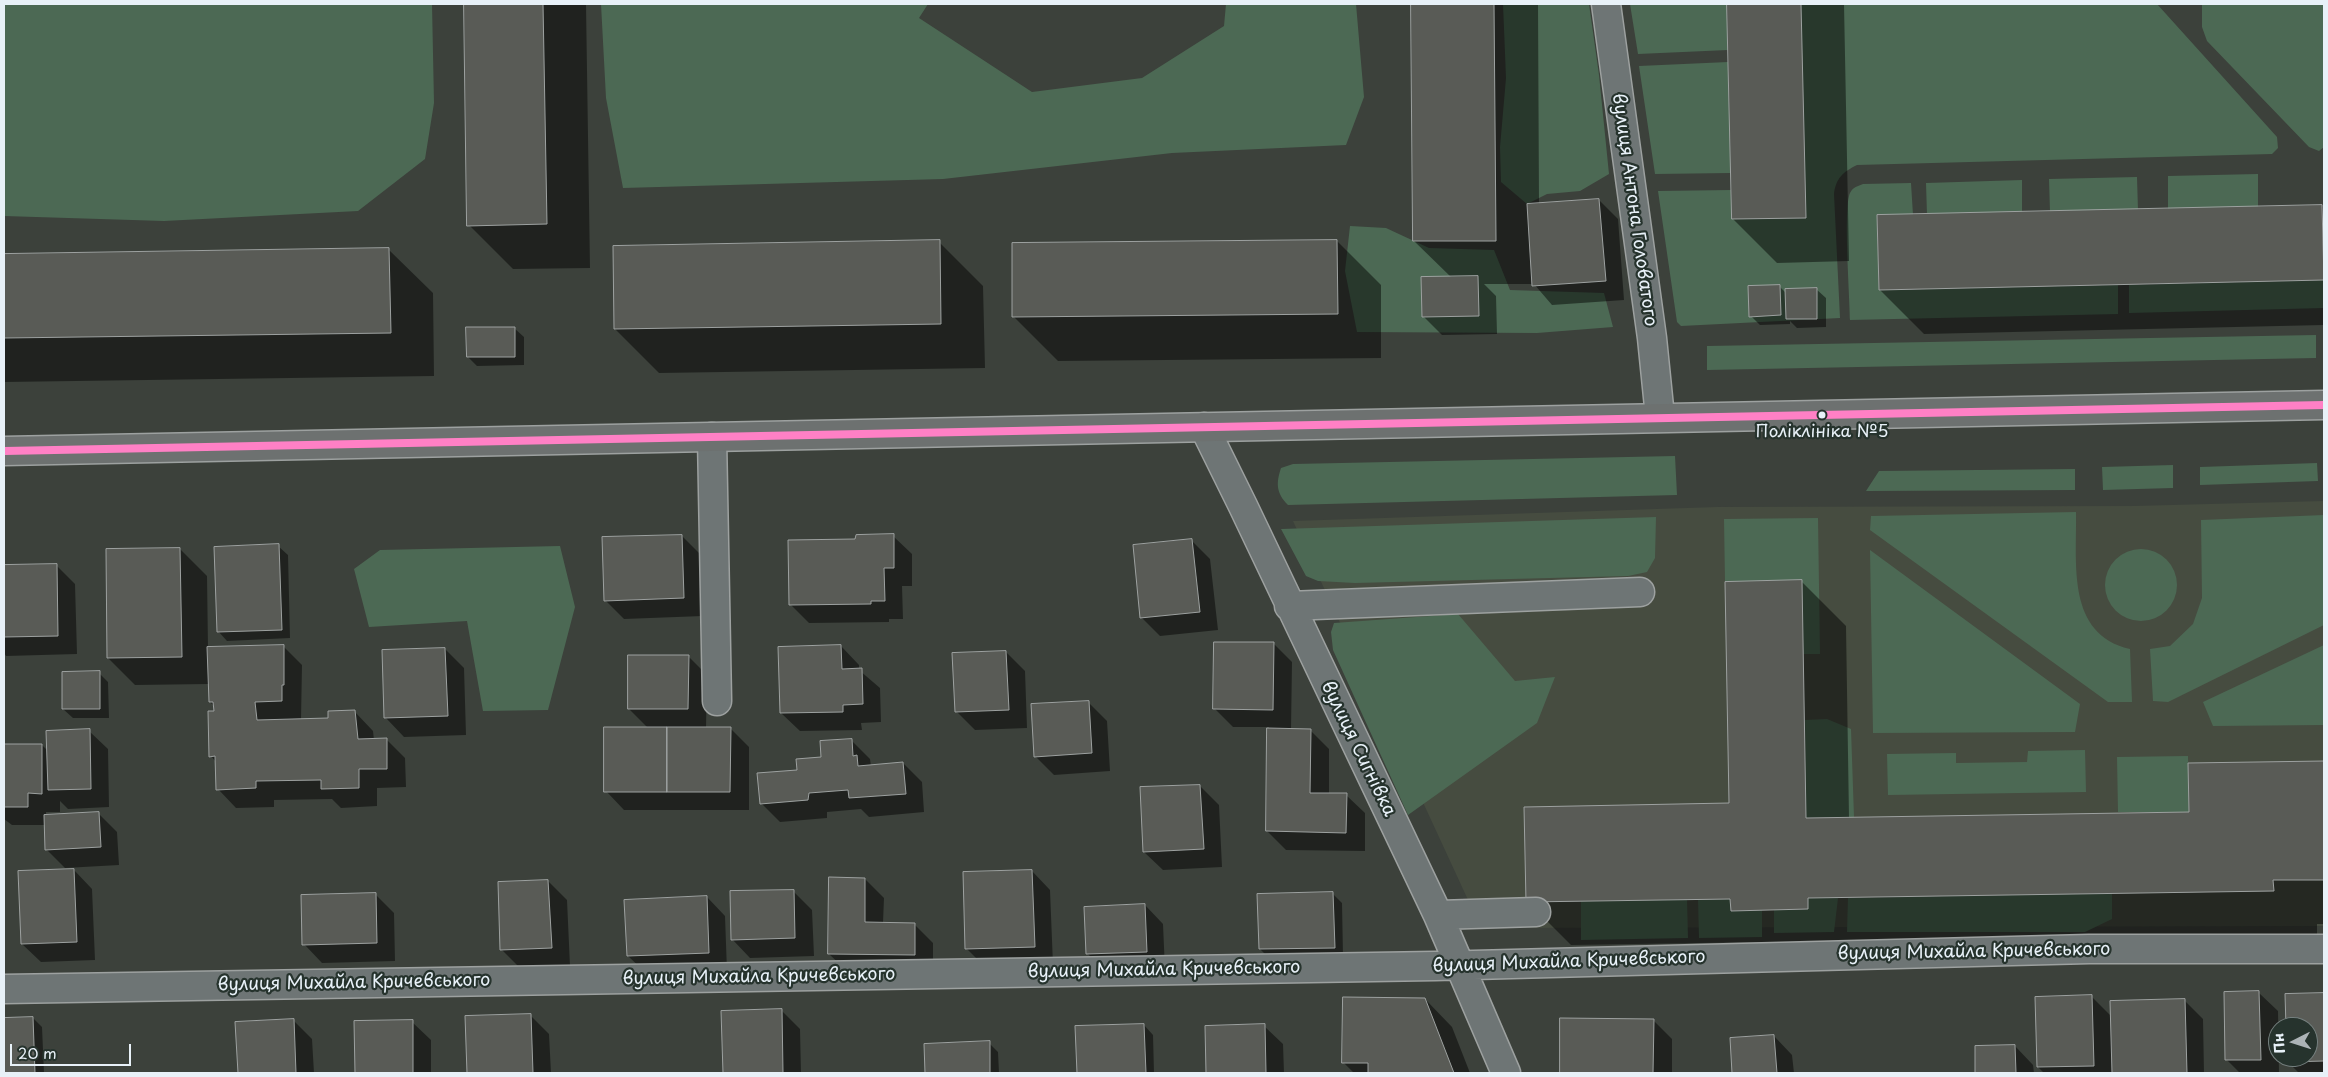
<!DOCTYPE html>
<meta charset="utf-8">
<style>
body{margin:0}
#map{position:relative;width:2328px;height:1077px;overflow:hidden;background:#3c413b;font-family:"Playpen Sans",sans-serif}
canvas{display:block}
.frame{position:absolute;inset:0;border:5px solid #e8f1f8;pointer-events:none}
.north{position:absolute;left:2268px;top:1017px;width:50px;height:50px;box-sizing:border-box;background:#26332d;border:1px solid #747f7e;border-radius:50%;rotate:265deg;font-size:14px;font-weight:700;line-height:20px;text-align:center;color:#e8f1f8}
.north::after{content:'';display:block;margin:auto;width:18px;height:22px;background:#acb3b6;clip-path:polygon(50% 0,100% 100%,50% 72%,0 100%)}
.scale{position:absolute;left:10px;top:1044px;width:121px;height:22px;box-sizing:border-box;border:2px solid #e8f1f8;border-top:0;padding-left:6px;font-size:15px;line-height:18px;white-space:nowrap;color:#e8f1f8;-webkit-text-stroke:4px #26332d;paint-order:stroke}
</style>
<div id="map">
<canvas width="2328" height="1077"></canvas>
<div class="frame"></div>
<div class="north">Пн</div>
<div class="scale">20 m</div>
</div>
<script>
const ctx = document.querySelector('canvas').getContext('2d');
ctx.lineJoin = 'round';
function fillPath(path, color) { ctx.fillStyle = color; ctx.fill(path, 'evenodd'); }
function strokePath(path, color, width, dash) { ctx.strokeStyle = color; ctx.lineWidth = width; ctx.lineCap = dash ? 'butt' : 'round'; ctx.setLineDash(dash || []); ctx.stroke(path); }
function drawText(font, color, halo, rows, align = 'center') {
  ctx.font = font + ' "Playpen Sans",sans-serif'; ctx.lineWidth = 4.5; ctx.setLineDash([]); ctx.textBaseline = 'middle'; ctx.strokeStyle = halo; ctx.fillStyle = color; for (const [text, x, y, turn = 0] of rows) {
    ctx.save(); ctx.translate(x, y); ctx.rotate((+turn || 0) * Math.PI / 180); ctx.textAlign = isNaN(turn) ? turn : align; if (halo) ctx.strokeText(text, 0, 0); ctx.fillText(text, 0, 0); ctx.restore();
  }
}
fillPath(new Path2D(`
 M2324,501V926L1481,928L1293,521L1717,507L2134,506Z`), '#464c40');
fillPath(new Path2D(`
 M4,4H432L434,103L425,159L358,211L164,221L4,216Z
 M601,4H928L919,18L1032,92L1142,78L1224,26L1226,4H1356L1364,97L1346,145L1172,153L943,179L623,188L606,98Z
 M1503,4H1589L1599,75L1609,174L1580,191L1547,194L1527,204L1501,182L1500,147L1506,78Z
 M1630,4H1727L1728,50L1638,54Z
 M1801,4H2157L2277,137L2278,148L2272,154L1857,165C1843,172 1836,178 1834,194L1840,318L1681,326L1677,322L1658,191L1731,190L1732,219L1806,218Z
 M2202,4H2324V147L2319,151L2309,147L2207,41L2202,27Z
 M1728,62L1731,173L1655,174L1639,66Z
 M2258,174V207L2168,209V176Z
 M2137,177L2138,210L2050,212L2049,179Z
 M2022,180V212L1927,215L1926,183Z
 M1911,183L1913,215L1877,216L1879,290L2118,285V314L1850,320C1850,298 1843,208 1850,193C1853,187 1858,186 1863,184Z
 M1350,226L1386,228L1429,248L1494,250L1510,290L1604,293L1613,327L1537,333L1357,332L1345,271Z
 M2324,280V308L2129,313V285Z
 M2316,335V358L1707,370V346Z
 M1675,456L1677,495L1288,505C1276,493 1276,483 1281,468L1293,464Z
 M2317,463L2318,481L2200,485V467Z
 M2173,465V488L2103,490L2102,467Z
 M2075,469V490L1866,491L1879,471Z
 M2076,512C2077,564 2066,634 2130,649L2132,702H2108L1870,530L1871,516Z
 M2324,515V625L2168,702L2153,701L2150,649L2170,646L2193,624L2202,598L2201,520Z
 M1656,517L1655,558L1647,572L1628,576L1355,583L1318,581L1306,576L1281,529Z
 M1818,518L1820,654H1803L1802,580L1725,582L1724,519Z
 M560,546L575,607L548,710L483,711L467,621L369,627L354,569L380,550Z
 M2105 585a36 36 0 1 1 72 0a36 36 0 1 1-72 0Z
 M1870,550L2080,704L2075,732L1873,733Z
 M1458,614L1515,681L1555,677L1537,723L1408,815L1333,650L1331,632L1334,623Z
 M2324,645V725L2213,726L2203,702Z
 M1827,719L1851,729L1854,817L1806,818L1805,720Z
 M2085,750L2086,792L1888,795L1887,754L1956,753V763L2027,762L2028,751Z
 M2188,756L2189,812H2118L2117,757Z
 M2112,893V919L2085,932H1847L1848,898Z
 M1808,898H1838L1834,932L1774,933V910L1808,909Z
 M1687,899L1688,938L1581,940V901Z
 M1698,899H1730L1731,911L1762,910V937L1699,938Z`), '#4c6954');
fillPath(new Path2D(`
 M465,4H586L590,268L513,269L469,225Z
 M1413,4H1538L1539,204L1599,200L1618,219L1624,300L1552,305L1534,284H1484L1496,296L1497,334L1442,335L1423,316L1452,278L1414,241Z
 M1728,4H1844L1849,261L1777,263L1733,219Z
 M2322,206L2324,209V325L1924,334L1880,290Z
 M1337,241L1381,285V358L1058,361L1014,317Z
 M939,242L983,286L985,368L659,373L615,329Z
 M389,250L433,293L434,376L4,382V255Z
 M1779,286L1786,293L1816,289L1826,298V327L1797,328L1790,321V324L1760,325L1751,316Z
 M514,328L524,337V365L477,366L468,357Z
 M682,536L700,554L703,616L624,619L605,600Z
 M893,536L912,554V586H902L903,619H889V622L809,623L790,604L857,540Z
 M1191,540L1210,559L1218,630L1160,636L1142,618Z
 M278,546L288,555L290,638L227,641L218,631Z
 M180,549L207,576L208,648L283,646L302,665L301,720L329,719L355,712L373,731L374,740L386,739L405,758L406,787L377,788V806L341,808L332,799L274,800V807L236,808L218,789L216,762L211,756L215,712V707L210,702L209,684L135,685L108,658Z
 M56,565L75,584L77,654L6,656L4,653V567Z
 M1802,582L1846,626L1849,818L2190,813L2189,765L2324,762V924H2317V934L1851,942L1776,954L1764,942L1571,945L1527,901L1730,805Z
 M1274,644L1292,662L1291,730H1310L1329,749V794L1346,795L1365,813V851L1286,850L1267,831L1269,727H1233L1214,708Z
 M841,646L859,665V670L880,688L881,722L861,723L862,730L800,731L781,713Z
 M445,649L464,668L466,735L404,737L386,718Z
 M1006,652L1025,671L1027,728L975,730L956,711Z
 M688,656L707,675L706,728H730L749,747V810H624L606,791L648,728L629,709Z
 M99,673L108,682L109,718H73L63,709Z
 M1088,702L1107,721L1110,771L1054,775L1035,756Z
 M89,731L108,749L109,807L68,809L60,801V812H46V816L98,813L117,832L119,865L65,868L46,849L45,825H12L4,819V745H42L48,751Z
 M851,740L870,759L871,766L903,763L922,782L924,812L869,817L861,809L827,812V818L780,822L761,803L798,771Z
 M1200,786L1219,805L1222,867L1163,870L1144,852Z
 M74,870L92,889L95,960L41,962L22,944Z
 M1032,871L1050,890L1053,965L985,967L966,948Z
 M865,879L884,898L883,923L914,924L933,943V974L848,972L829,954Z
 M548,881L567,900L570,966L520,968L501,949Z
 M793,891L812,910L814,956L750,958L732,939Z
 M375,894L394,913L395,961L322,963L304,944Z
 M1333,894L1342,903L1343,956L1269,958L1260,949Z
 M707,897L725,916L727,971L647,974L628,956Z
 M1145,905L1163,924L1165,970L1106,973L1088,954Z
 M2259,993L2278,1011L2279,1073H2240L2227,1060Z
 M2324,994V1073H2299L2288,1062V1057H2308V1027H2287V995Z
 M2092,997L2112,1017L2184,1000L2203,1019L2204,1073H2044L2038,1067Z
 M1425,999L1452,1027L1470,1073H1354L1343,1062Z
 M781,1010L800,1029L801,1073H724L722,1012Z
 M530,1015L549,1034L551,1073H468L467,1017Z
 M33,1018L42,1027L44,1073H4V1019Z
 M1561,1020H1653L1672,1039V1073H1561Z
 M294,1021L312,1039L314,1073H239L237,1023Z
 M356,1022H412L431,1040V1073H356Z
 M1144,1025L1153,1035L1154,1073H1078L1076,1027Z
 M1264,1026L1283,1044L1284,1073H1207L1206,1027Z
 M1774,1036L1792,1055L1794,1073H1733L1731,1039Z
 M989,1043L998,1052L999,1073H926L925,1045Z
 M2015,1046L2033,1065L2034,1073H1976V1047Z`), '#0007');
const building = new Path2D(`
 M464,4H543L547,224L467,226Z
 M1411,4H1494L1496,241H1413Z
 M1727,4H1801L1806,218L1732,219Z
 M1599,199L1606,281L1532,286L1527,204Z
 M2322,205L2324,280L1879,290L1877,215Z
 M940,240L941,324L614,329L613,246Z
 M1337,240L1338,314L1012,317V243Z
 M389,248L391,333L4,338V254Z
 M1478,276L1479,316L1422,317L1421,277Z
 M1780,285L1781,315L1749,317L1748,286Z
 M1817,288V319H1786L1785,289Z
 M466,327H515V357H467Z
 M894,534V568H884L885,601H871V604L789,605L788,540L855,539L856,535Z
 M682,535L684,598L604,601L602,537Z
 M1192,539L1200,612L1140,618L1133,545Z
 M279,544L282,630L217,632L214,547Z
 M180,548L182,657L107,658L106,549Z
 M57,564L58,636L4,637V565Z
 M1802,580L1806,818L2189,812L2188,763L2324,761V880H2273L2274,891L1808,898V909L1731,911L1730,899L1526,902L1524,807L1729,803L1725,582Z
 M1214,642H1274L1273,710L1213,709Z
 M284,645V685H282V701L255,702L257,720L328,718V711L355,710L358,739L387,738V769H359V788L321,789V780L256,781V788L216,790L215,756L209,757L208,711H214L213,702H209L207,647Z
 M841,645L842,669L862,668L863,704L843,705V712L780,713L778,647Z
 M445,648L448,716L384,718L382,650Z
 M1006,651L1009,710L955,712L952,653Z
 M628,655H689L688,709H628Z
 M100,671V709H62V672Z
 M1089,701L1092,753L1034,757L1031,704Z
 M604,727H667V792H604Z
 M667,727H731L730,792H667Z
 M1267,728L1311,729L1310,793H1347L1346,833L1266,831Z
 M90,729L91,789L48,790L46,731Z
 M852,739L853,756L857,755L858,766L903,762L906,794L849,798L848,790L809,793L808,800L760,804L757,773L797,770L796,759L821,757L820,741Z
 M4,744H42V794L28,793V807H4Z
 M1200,785L1204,849L1143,852L1140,787Z
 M99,812L101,847L45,850L44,815Z
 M74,869L77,942L21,944L18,871Z
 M1032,870L1035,947L965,949L963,872Z
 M829,877L865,878V922L915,923V955L828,954Z
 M548,880L552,948L500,950L498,882Z
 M794,890L795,938L731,940L730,891Z
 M1333,892L1335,948L1259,949L1257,894Z
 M376,893L377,943L302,945L301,895Z
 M707,896L709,953L627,956L624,900Z
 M1145,904L1147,952L1086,954L1084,907Z
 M2259,991L2261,1060H2225L2224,992Z
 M2324,993V1061L2287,1062L2286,1057H2308V1027H2286L2285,994Z
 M2092,995L2094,1066L2037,1067L2035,997Z
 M1343,997L1425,998L1454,1073H1368V1063H1342Z
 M2185,999L2187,1073H2112L2110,1001Z
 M782,1009L783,1073H723L721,1011Z
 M531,1014L533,1073H467L465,1016Z
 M33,1017L35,1073H4V1018Z
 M1560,1018L1654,1019L1653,1073H1560Z
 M294,1019L296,1073H238L235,1022Z
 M413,1020V1073H355L354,1021Z
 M1144,1024L1146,1073H1077L1075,1026Z
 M1265,1024L1266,1073H1206L1205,1026Z
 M1774,1035L1777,1073H1732L1730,1038Z
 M990,1041V1073H925L924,1044Z
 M2015,1045L2016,1073H1975V1046Z`);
fillPath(building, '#595b56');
strokePath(building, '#9da1a0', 1);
const minor = new Path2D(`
 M1606,4L1652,338L1660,417
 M1204,427L1243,506L1438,915L1506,1073
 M712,437L717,701
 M1289,606L1640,592
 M1438,915L1536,912
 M4,989L1435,966L2089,949H2324`);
const major = new Path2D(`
 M4,451L2324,405`);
strokePath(minor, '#9da1a0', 31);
strokePath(major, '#9da1a0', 31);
strokePath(minor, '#6e7575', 28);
strokePath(major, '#6d7170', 28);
strokePath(new Path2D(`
 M4,451L2324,405`), '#ff80c5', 8);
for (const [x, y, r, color] of [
 [1822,415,4.5,"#e8f1f8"]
]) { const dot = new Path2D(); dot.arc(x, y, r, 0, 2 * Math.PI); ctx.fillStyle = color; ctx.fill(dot); strokePath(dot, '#26332d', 2); }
drawText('17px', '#e8f1f8', '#26332d', [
 ["Поліклініка №5",1822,432]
]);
drawText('18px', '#e8f1f8', '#26332d', [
 ["вулиця Антона Головатого",1634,210,82],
 ["вулиця Сигнівка",1358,749,64],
 ["вулиця Михайла Кричевського",1974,952,-1],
 ["вулиця Михайла Кричевського",1569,962,-2],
 ["вулиця Михайла Кричевського",1164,970,-1],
 ["вулиця Михайла Кричевського",759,977,-1],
 ["вулиця Михайла Кричевського",354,983,-1]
]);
</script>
